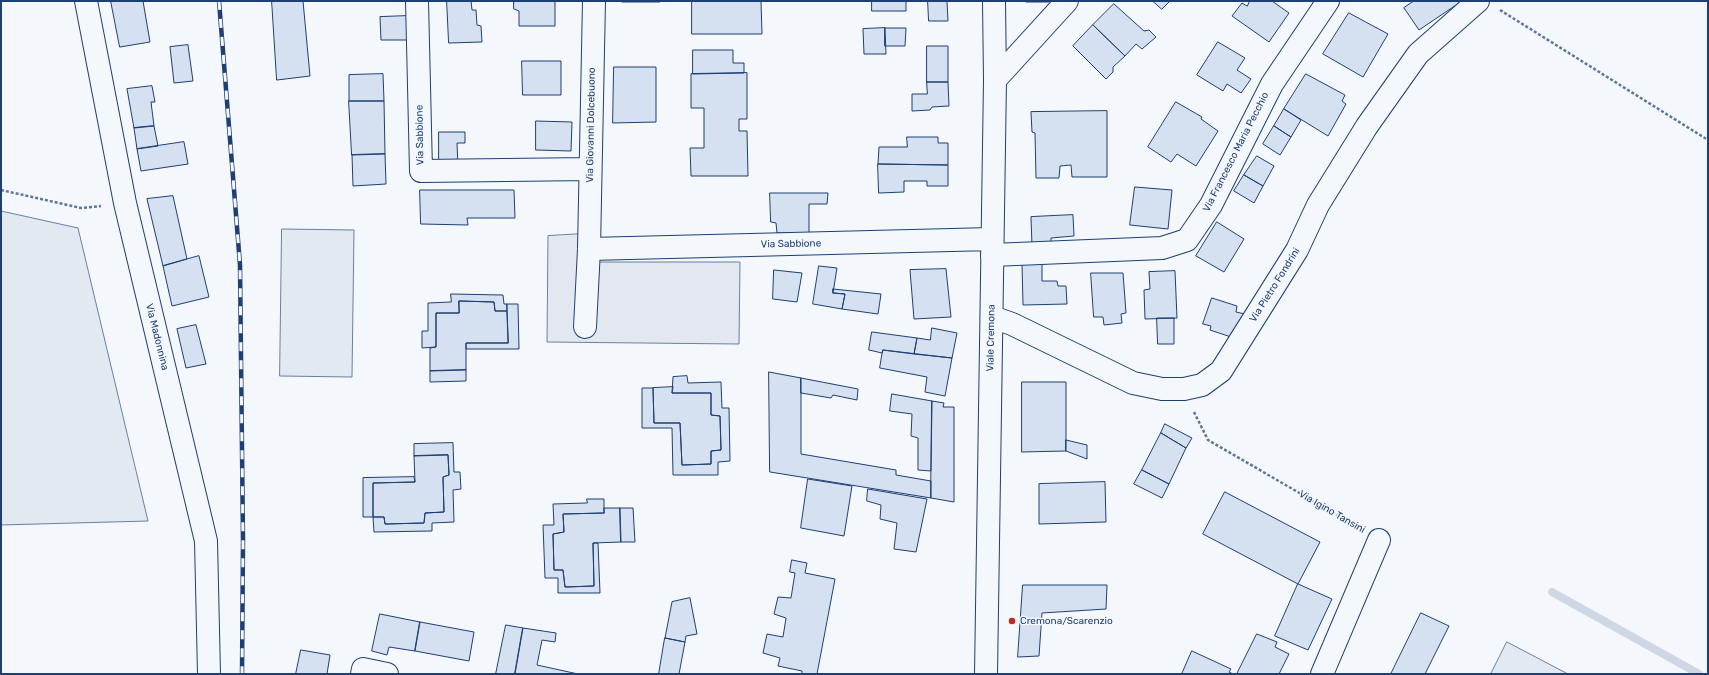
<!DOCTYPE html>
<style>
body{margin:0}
#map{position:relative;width:1709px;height:675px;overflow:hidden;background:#f4f7fb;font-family:Rubik,sans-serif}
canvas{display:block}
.frame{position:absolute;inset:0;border:2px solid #1d3f73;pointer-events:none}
</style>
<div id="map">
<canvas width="1709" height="675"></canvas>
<div class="frame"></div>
</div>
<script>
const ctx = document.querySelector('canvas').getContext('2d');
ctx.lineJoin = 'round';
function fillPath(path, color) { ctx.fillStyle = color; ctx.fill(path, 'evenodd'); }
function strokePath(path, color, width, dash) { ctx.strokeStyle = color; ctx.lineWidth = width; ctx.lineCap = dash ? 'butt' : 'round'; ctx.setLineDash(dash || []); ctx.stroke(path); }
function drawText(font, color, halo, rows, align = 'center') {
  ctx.font = font + ' Rubik,sans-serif'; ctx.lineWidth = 3; ctx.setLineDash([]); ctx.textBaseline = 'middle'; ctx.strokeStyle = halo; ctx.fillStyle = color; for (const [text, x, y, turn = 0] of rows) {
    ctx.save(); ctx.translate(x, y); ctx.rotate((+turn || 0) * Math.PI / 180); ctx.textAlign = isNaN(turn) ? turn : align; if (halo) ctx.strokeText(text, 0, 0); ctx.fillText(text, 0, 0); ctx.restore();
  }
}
const green = new Path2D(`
 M1,211L78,228L148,521L1,525Z
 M282,229L354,230L352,377L280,376Z
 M1507,642L1568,674H1491Z`);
fillPath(green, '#e3e9f0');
strokePath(green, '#687fa3', 1);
const parking = new Path2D(`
 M582,234L583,262H740L739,344L547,342L548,236Z`);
fillPath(parking, '#e3e8f0');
strokePath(parking, '#687fa3', 1);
strokePath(new Path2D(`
 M1552,592L1699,674`), '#cfd7e4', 8);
const building = new Path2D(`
 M111,1H143L150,42L120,47Z
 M272,1H303L310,76L277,80Z
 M447,1H471L472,10H476L477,25L481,26L482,42L449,43Z
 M514,1H555V26H519V11L514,9Z
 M622,1H660V2H622Z
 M692,1H761L762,34H692Z
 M872,1H906V11H872Z
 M928,1H947L948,21H929Z
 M1026,1H1049V2H1026Z
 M1153,1H1170L1162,9Z
 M1250,1H1272L1289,13L1269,42L1232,16L1242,3L1247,6Z
 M1414,1H1458L1459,3L1419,30L1404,8Z
 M1114,4L1144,31L1149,30L1156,37L1142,49L1136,44L1125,56L1093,25Z
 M1349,13L1388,34L1363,77L1323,54Z
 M407,16V40H381L380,17Z
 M1093,25L1125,56L1113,67V72L1106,79L1073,46Z
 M885,28L886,54H864L863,29Z
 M885,28H906L905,46H885Z
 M1218,42L1245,58L1237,70L1251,79L1241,93L1227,84L1223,91L1197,75Z
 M188,45L193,81L174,83L170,47Z
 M927,46H948V82H927Z
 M693,50H733V63H744V73L693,74Z
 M522,61H561V95H523Z
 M614,67H656V122L613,123Z
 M747,73V119H739V131H747L748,176H691L690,148H704V108H691V74Z
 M383,74L384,101H349V75Z
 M1306,74L1345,95L1342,101L1346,104L1328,136L1284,109Z
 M927,82H948L949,106L932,107L930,110L912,111V94H927Z
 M152,86L155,102H151L154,126L134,128L127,89Z
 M349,101H384L385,154L352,155Z
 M1176,102L1202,117L1201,119L1218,131L1196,166L1177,154L1171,162L1148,147Z
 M1284,109L1301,120L1291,137L1274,126Z
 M1107,111V177H1072L1071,165L1060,166L1059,178H1036L1035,133L1032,132L1031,112Z
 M536,121L572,122L571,151L536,150Z
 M154,126L158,146L137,149L134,128Z
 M1274,126L1291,137L1280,155L1263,144Z
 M439,132H465V143H457L458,167H439Z
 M907,137H938V143H948V165L878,164L879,147H907Z
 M184,142L188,164L141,171L137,149Z
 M385,154L386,184L353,186L352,155Z
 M1257,156L1274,166L1263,186L1244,175Z
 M878,164L948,165V186H927V181H904V192L879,193Z
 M1244,175L1263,186L1254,203L1234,191Z
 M1135,187L1172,190L1168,229L1130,225Z
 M420,190H514L515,218H467L468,225L421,224Z
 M770,193H828L827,204H809V233H777L776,223L771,222Z
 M173,196L187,259L163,266L147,199Z
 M1073,215L1074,236L1051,238V246H1032L1031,217Z
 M1217,222L1244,239L1224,272L1196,256Z
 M199,256L209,297L172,306L163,266Z
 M1042,263V281H1057L1058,286H1066L1067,304L1023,305L1022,264Z
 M819,266L837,268L833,293L845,294L842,309L813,304Z
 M946,269L951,317L914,319L910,270Z
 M774,270L802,273L797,302L773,299Z
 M1175,271L1177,318L1145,319L1144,290L1150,289L1149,272Z
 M1091,273H1123L1126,313L1121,314L1122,323L1104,325L1103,317H1094Z
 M833,289L881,294L878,314L842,309L845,294L833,293Z
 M451,294L503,295L504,304H507V311H495L494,302L459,301V313H436V347L422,348V331H428V303L451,302Z
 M1212,298L1237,306L1236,312L1245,314L1237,339L1210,330L1211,326L1203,324Z
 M459,301L494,302L495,311H507L508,343H466V370L430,371V348L436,347V313H459Z
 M507,304H518L519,349H466V343H508Z
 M1157,318H1174V344H1158Z
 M196,325L206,364L186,368L177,329Z
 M932,328L957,333L952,358L914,354L917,338L930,340Z
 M872,332L917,338L914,354L883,350L882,353L869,350Z
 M883,350L952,358L945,396L925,392L927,377L880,368Z
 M466,370V381L430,382V371Z
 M769,372L801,378V454L896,470V475L931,481V498L770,472Z
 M687,376L688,383L721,382L722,408H729L730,461L718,462V475H673L672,428H642V388H653L654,423H680L682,465L711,464V451L721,450L720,416L711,415V393H672L673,377Z
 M801,378L858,389L857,400L833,395L831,398L801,393Z
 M1022,382H1066V451L1022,452Z
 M673,387L672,393H711V415L720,416L721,450L711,451V464L682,465L680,423H654L653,388Z
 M892,394L932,401L931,471L918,470V438L911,436L912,414L890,411Z
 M932,401L944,403L943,407H954V502L931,498Z
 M1165,424L1192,438L1186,448L1161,433Z
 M1161,433L1186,448L1169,484L1142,470Z
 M1066,440L1087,445V459L1066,451Z
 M453,443L454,472H460L461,489L453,490L454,522L432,523V531L374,532L373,517H384L385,524L424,523L425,513L444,512L443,477L449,475L448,455L414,456V444Z
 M448,455L449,475L443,477L444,512L425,513L424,523L385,524L384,517H373V483L415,482L414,456Z
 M1142,470L1169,484L1162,498L1134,484Z
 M414,477L415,482L373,483V517H363V478Z
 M808,479L852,486L844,536L801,528Z
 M1105,482L1106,522L1039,524V484Z
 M868,489L927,499L916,552L894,549L897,523L880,519L881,505L867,501Z
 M1225,492L1320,542L1298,584L1203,534Z
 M587,499H604V513L563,514L564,532L553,534L554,570H563L565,587L594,586L593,543H598L600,593H558V578H545L543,525H554L553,504L587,503Z
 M604,508H620L621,542L593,543L594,586L565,587L563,570H554L553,534L564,532L563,514L604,513Z
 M620,508H633L635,542H621Z
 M792,560L807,563L805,573L835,579L817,674H802V671L778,666L780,658L763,653L767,634L783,637L786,618L774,614L778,597L791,598L795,573L790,572Z
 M1298,584L1332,599L1308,650L1275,636Z
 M1023,585H1107L1106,609L1042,613L1039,656L1018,657Z
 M690,598L697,634L686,636L685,642L665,638L672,602Z
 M1421,613L1449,626L1425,674H1391Z
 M380,614L420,622L415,651L389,647L387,655L372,651Z
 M420,622L474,632L469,661L415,651Z
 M506,625L523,628L515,674H496Z
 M523,628L556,633L555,642L542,640L537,665L578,674H515Z
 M1257,634L1277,642L1275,647L1289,654L1279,674H1237Z
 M665,638L685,642L679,674H659Z
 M301,650L330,655L327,674H296Z
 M1192,651L1231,669L1229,672L1233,674H1182Z`);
fillPath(building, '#d5e0f0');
strokePath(building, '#1d3f73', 1);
const minor = new Path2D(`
 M86,1L125,203L206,541L209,674
 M417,1L421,171L590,169
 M995,80L1067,1
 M589,249L992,239
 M992,255L1162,248L1187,240L1211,205L1272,84L1328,1
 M992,317L1012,324L1133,383L1162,389H1184L1202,385L1221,371L1297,250L1318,205L1367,126L1418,54L1478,1
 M585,327L589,249L594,1
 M362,674L363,669L387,674
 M1322,674L1379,540`);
const major = new Path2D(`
 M986,674L995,80L994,1`);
strokePath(minor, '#1d3f73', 24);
strokePath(major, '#1d3f73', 24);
strokePath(new Path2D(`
 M1500,10L1708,140
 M1,190L81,208L101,206
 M1194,412L1208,440L1358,527`), '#5e769c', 2.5, [3, 2]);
strokePath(minor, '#f4f7fb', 22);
strokePath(major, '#f4f7fb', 22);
const rail = new Path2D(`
 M219,1L240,265L243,541L242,674`);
strokePath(rail, '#1d3f73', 4.5);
strokePath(rail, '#f4f7fb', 3, [9]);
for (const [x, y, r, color] of [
 [1012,621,4,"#c62828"]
]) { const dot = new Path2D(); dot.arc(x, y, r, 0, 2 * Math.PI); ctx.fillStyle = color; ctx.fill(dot); strokePath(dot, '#f4f7fb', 1.5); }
drawText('10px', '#1d3f73', '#f4f7fb', [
 ["Via Giovanni Dolcebuono",591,125,-89],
 ["Via Sabbione",420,135,-91],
 ["Via Francesco Maria Pecchio",1236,152,-63],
 ["Via Sabbione",791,244,-1],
 ["Via Pietro Fondrini",1275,285,-58],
 ["Via Madonnina",157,337,76],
 ["Viale Cremona",991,338,-89],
 ["Via Igino Tansini",1332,512,30]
]);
drawText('10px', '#1d3f73', '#f4f7fb', [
 ["Cremona/Scarenzio",1020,621]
], 'left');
</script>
